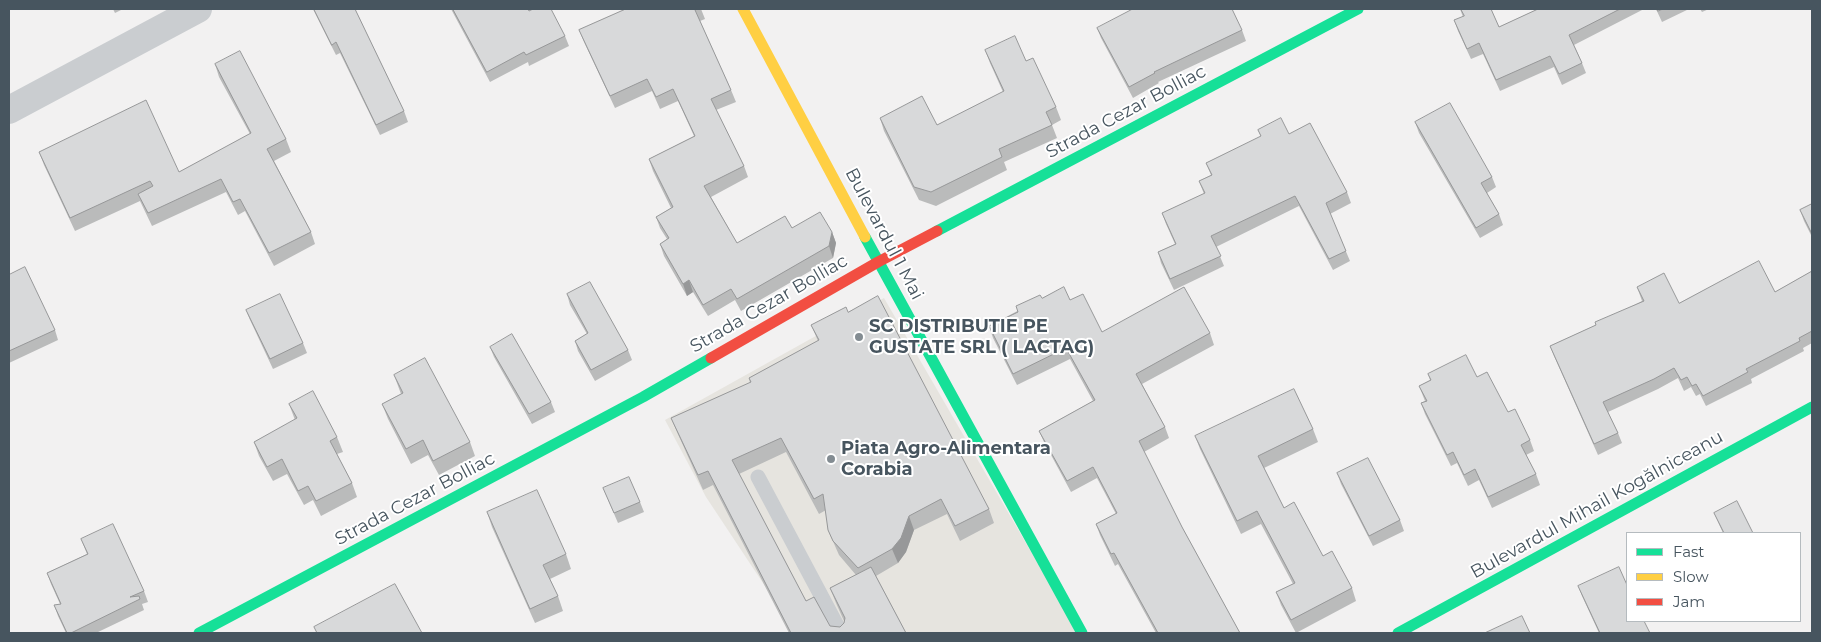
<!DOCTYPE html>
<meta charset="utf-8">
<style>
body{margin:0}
#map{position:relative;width:1821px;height:642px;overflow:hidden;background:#f2f1f1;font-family:Montserrat,sans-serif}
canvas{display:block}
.frame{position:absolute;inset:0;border:10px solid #47555f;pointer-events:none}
.legend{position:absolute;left:1626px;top:532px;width:175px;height:90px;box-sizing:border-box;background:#fff;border:1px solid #b5bbbf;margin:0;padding:6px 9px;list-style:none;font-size:15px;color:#47555f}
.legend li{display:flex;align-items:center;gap:10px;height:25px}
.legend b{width:25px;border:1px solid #b5bbbf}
</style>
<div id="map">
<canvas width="1821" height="642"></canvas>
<div class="frame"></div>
<ul class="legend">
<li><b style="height:6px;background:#16e098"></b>Fast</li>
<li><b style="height:6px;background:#ffcf43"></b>Slow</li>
<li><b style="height:6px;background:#f24e42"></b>Jam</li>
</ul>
</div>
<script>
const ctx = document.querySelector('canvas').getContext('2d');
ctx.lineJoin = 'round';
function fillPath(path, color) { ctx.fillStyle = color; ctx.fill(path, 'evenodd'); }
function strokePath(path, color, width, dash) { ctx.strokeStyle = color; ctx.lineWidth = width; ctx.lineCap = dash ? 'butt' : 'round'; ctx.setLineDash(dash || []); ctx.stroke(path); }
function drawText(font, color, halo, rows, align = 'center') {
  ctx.font = font + ' Montserrat,sans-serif'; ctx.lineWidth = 4; ctx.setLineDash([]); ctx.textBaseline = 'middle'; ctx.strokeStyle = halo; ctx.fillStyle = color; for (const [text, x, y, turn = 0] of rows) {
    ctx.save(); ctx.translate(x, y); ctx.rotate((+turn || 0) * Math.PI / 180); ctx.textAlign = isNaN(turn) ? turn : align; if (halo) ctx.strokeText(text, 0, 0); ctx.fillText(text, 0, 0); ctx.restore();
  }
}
fillPath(new Path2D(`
 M884,298L1078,633H796L706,497L665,420Z`), '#e6e4df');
strokePath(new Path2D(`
 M758,477L841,633`), '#cacdd0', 15);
strokePath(new Path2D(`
 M9,110L198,9`), '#cacdd0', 28);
strokePath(new Path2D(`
 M937,231L1358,9
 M865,237L1082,633
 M199,633L643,397L711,358
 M1398,633L1812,407`), '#16e098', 11);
strokePath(new Path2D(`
 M743,9L865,237`), '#ffcf43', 11);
strokePath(new Path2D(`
 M711,358L878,262L937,231`), '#f24e42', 11);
fillPath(new Path2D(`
 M113,9H123L115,13Z
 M313,9H355L404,111L408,122L380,135L340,53L336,55Z
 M451,9H528L529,11L565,36L569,46L529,66L528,62L490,82Z
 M626,9H701L705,19L700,21L731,90L736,102L716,110L744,166L748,177L711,197L737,243L792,228L832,232L836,243L833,258L741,311L735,300L708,316L693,292L687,296L664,256L660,244L667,239L660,228L656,217L671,208L653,171L649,159L694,136L678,101L660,109L652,91L615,108L584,42L579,30Z
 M1460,9H1491L1499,27L1538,9H1644L1574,45L1582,63L1586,73L1562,85L1554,67L1500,91L1483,54L1471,59L1458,31L1454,20L1463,17Z
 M1656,9H1689L1662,22Z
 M1700,9H1709L1702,12Z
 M1097,28L1242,30L1246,41L1158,82L1159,83L1133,98L1101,38Z
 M985,50L1026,61L1056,107L1061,120L1052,125L1057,138L1004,162L1007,170L936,206L919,200L884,131L880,118L937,125L1003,92L990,63Z
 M215,64L286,139L291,152L274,161L311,232L315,244L274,266L245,211L238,215L226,192L152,226L140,201L75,231L44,165L39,152L179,172L250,134L219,77Z
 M1415,122L1492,177L1496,187L1487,193L1499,214L1503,225L1480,238L1419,133Z
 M1258,130L1289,134L1347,192L1351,203L1330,214L1350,261L1333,270L1299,206L1216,247L1224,266L1174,290L1161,263L1158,252L1175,244L1166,224L1162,213L1204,194L1199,181L1211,175L1206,163L1261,137Z
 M1812,204V237L1804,221L1800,210Z
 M1812,271V343L1803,348L1804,351L1751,379L1752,383L1706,406L1700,394L1696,396L1691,387L1684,391L1678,378L1658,389L1608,412L1618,433L1622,443L1598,455L1554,356L1550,346L1596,325L1642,301L1637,287L1679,303L1775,292Z
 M9,275L55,330L58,340L9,363Z
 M567,294L628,350L632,360L595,381L578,351L575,341L587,334L570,305Z
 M1042,298L1070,300L1102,332L1210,333L1214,345L1142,384L1165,427L1169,438L1144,452L1182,527L1240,633H1156L1118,564L1115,566L1100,535L1096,524L1116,514L1097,478L1071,492L1044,442L1039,431L1093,401L1070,359L1017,385L993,338L989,326Z
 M246,310L303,343L307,353L273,369L250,320Z
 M848,312L989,509L994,523L960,541L947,514L914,530L906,552L898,563L876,576L906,633H789L713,485L703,490L677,432L671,418L750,383L749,378L818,341L811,325ZM786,452L819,514L826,510L828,530L839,555L856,575L830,588L836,603L844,621V623L840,627L830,626L806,601L739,474Z
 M490,347L551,402L555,412L532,424L494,357Z
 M1428,374L1477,377L1530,440L1534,451L1526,455L1536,474L1540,485L1492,508L1479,480L1468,486L1457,463L1451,466L1425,414L1421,403L1425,401L1419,386L1430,380Z
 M394,375L470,442L475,456L439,475L428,455L411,464L388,419L382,404L401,394Z
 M289,404L337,437L343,452L337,454L352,483L357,497L321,516L313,500L304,505L287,474L273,481L259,456L254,442L295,420Z
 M1313,429L1318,442L1264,468L1284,508L1323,556L1352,588L1356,601L1296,633L1281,605L1276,592L1293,584L1261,524L1241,534L1200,449L1195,436Z
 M1337,473L1400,520L1404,531L1373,546L1341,484Z
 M603,488L640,502L644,512L618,523Z
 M487,512L566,554L571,569L550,579L558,596L563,611L535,623L492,527Z
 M1714,513L1753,533H1723Z
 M81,539L144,591L148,602L142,604L144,610L96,633H66L58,616L54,605L60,604L51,584L47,573L87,554Z
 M1578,586L1650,633H1599L1582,596Z`), '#babbbb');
fillPath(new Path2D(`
 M832,232L836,243L833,258L829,246Z
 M689,280L693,292L687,296L683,284Z
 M909,516L914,530L906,552L898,563L892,549Z`), '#979899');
const building = new Path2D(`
 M314,9H355L404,111L376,125L336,42L332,45Z
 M453,9H528L529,11L533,9H551L565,36L526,55L524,52L487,72Z
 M626,9H698L695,10L731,90L711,99L744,166L704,186L737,243L785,216L792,228L820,212L832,232L829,246L737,299L731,289L703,305L689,280L683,284L660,244L669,238L656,217L673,207L649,159L695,136L673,89L656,97L647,79L610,96L579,30Z
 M1133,9H1232L1242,30L1154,72L1155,73L1129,87L1097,28Z
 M1461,9H1491L1499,27L1538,9H1620L1569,35L1582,63L1559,74L1550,56L1496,80L1479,43L1467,49L1454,20L1464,16Z
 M1657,9H1663L1658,11Z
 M1015,36L1026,61L1033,58L1056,107L1046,112L1052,125L999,149L1002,157L931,192L914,187L880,118L922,96L937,125L1004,91L985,50Z
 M240,51L286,139L267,149L311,232L269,253L240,199L233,202L221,179L148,213L138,194L153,186L150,181L70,218L39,152L146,100L179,172L251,133L215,64Z
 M1450,103L1492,177L1481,183L1499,214L1476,228L1415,122Z
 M1281,118L1289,134L1310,123L1347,192L1326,203L1346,251L1329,259L1295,196L1211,236L1221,256L1170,279L1158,252L1176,244L1162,213L1205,193L1199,181L1212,175L1206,163L1261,136L1258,130Z
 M1812,204V234L1800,210Z
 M1759,261L1775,292L1812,271V331L1799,338L1800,341L1746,369L1748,372L1703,396L1696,384L1692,386L1687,377L1681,380L1674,368L1654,379L1603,402L1618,433L1594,444L1550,346L1596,325L1595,322L1644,301L1637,287L1664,273L1679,303Z
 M25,267L55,330L9,351V275Z
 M590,282L628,350L591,370L575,341L588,333L567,294Z
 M1064,287L1070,300L1083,294L1102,332L1184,287L1210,333L1136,374L1165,427L1139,441L1182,527L1240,633H1158L1114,553L1111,554L1096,524L1117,513L1093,467L1067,481L1039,431L1095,400L1066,348L1013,374L989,326L1018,312L1016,306L1040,295L1042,298Z
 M280,294L303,343L270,359L246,310Z
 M878,296L989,509L955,526L941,499L909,516L901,538L892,549L858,568L833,541L828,530L823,494L814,499L781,438L732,460L806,601L814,597L830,626L840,627L844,623L845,618L830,588L871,567L906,633H791L708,471L698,475L671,418L751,382L749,378L819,340L811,325L846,307L848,312Z
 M512,334L551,402L529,414L490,347Z
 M1466,355L1477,377L1487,372L1508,412L1515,409L1530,440L1521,445L1536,474L1488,497L1475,469L1464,475L1453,452L1447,455L1421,403L1427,401L1419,386L1431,380L1428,374Z
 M425,358L470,442L433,461L423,440L406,449L382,404L403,393L394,375Z
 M1294,389L1313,429L1258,456L1284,508L1294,502L1323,556L1332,551L1352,588L1291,620L1276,592L1295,583L1257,511L1237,521L1195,436Z
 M313,391L337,437L330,441L352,483L316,501L308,486L298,491L282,459L267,467L254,442L297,418L289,404Z
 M1368,458L1400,520L1369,536L1337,473Z
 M629,477L640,502L614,513L603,488Z
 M537,490L566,554L543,565L558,596L530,609L487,512Z
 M1737,501L1753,533H1724L1714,513Z
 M113,524L144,591L130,597L139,596L140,599L71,633H67L54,605L61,604L47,573L88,554L81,539Z
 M1619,567L1627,585V621H1644L1650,633H1600L1578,586Z
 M395,584L422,633H317L314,627Z
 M1522,616L1530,633H1485Z`);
fillPath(building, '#d8d9da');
strokePath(building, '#979899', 1);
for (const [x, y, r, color] of [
 [859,337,5,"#838c92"],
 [831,459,5,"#838c92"]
]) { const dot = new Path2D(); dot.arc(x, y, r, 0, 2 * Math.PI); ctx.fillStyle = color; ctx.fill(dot); strokePath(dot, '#fff', 2); }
drawText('18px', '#47555f', '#fff', [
 ["Strada Cezar Bolliac",1126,112,-28],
 ["Bulevardul 1 Mai",884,234,62],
 ["Strada Cezar Bolliac",769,304,-30],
 ["Strada Cezar Bolliac",415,499,-28],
 ["Bulevardul Mihail Kogălniceanu",1597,505,-29]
]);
drawText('bold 18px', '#47555f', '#fff', [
 ["SC DISTRIBUTIE PE",869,327],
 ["GUSTATE SRL ( LACTAG)",869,348],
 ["Piata Agro-Alimentara",841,449],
 ["Corabia",841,470]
], 'left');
</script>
